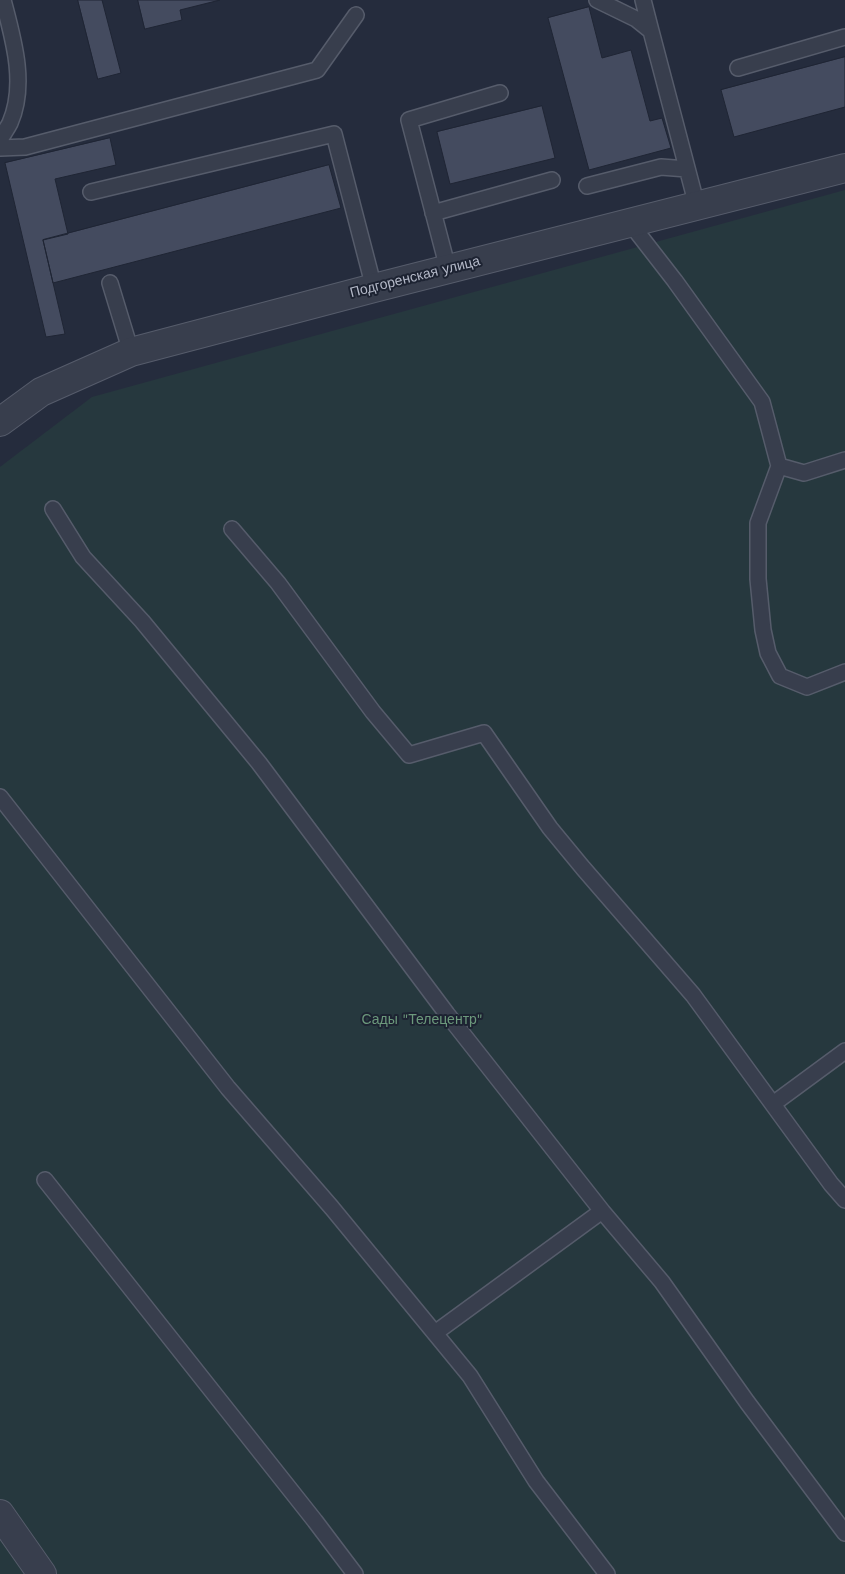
<!DOCTYPE html>
<meta charset="utf-8">
<style>
body{margin:0}
canvas{display:block;background:#252c3d}
</style>
<canvas width="845" height="1574"></canvas>
<script>
const ctx = document.querySelector('canvas').getContext('2d');
ctx.lineJoin = 'round';
function fillPath(path, color) { ctx.fillStyle = color; ctx.fill(path, 'evenodd'); }
function strokePath(path, color, width, dash) { ctx.strokeStyle = color; ctx.lineWidth = width; ctx.lineCap = dash ? 'butt' : 'round'; ctx.setLineDash(dash || []); ctx.stroke(path); }
function drawText(font, color, halo, rows, align = 'center') {
  ctx.font = font + ' "Work Sans",sans-serif'; ctx.lineWidth = 4; ctx.setLineDash([]); ctx.textBaseline = 'middle'; ctx.strokeStyle = halo; ctx.fillStyle = color; for (const [text, x, y, turn = 0] of rows) {
    ctx.save(); ctx.translate(x, y); ctx.rotate((+turn || 0) * Math.PI / 180); ctx.textAlign = isNaN(turn) ? turn : align; if (halo) ctx.strokeText(text, 0, 0); ctx.fillText(text, 0, 0); ctx.restore();
  }
}
fillPath(new Path2D(`
 M845,190V1574H0V467L92,397Z`), '#26383e');
const building = new Path2D(`
 M78,0H102L121,73L98,79Z
 M138,0H220L180,10L182,20L145,29Z
 M589,7L602,58L631,50L650,121L662,118L671,148L589,170L548,18Z
 M845,57V107L734,137L721,90Z
 M542,106L555,158L450,184L437,132Z
 M110,138L116,165L55,179L68,234L43,240L65,334L46,337L5,163Z
 M329,165L341,208L53,283L43,240Z`);
fillPath(building, '#444b5f');
strokePath(building, '#1f2534', 1);
const service = new Path2D(`
 M597,0L636,19L651,31L697,206
 M643,0L651,31
 M738,68L845,37
 M0,140C3,134 7,129 10,123C27,84 13,38 3,0
 M0,148L25,147L317,70L356,15
 M587,186L661,167L687,169
 M91,192L334,134L374,288
 M433,213L552,180
 M630,223L675,281L762,402L779,466L758,523V579L763,630L768,653L780,676L807,687L845,672
 M448,269L409,120L500,93
 M110,283L131,352
 M779,466L804,473L845,460
 M53,509L83,557L142,621L259,763L447,1014L602,1211
 M232,529L278,583L373,712L409,755L484,733L550,828L583,868L693,995L831,1184L845,1200
 M0,797L228,1088L332,1208L470,1376L536,1481L607,1574
 M773,1104L845,1051
 M45,1180L315,1521L355,1574
 M435,1333L602,1211L662,1282L747,1402L845,1533`);
const tertiary = new Path2D(`
 M0,422L41,392L131,352L374,288L845,168
 M0,1514L42,1574`);
strokePath(service, '#565c6b', 18);
strokePath(tertiary, '#565c6b', 30);
strokePath(service, '#383e4d', 15);
strokePath(tertiary, '#383e4d', 28);
drawText('14px', '#b4b9c8', '#1d2332', [
 ["Подгоренская улица",415,277,-14]
]);
drawText('14px', '#6c997c', '#1d2332', [
 ["Сады \"Телецентр\"",422,1020]
]);
</script>
